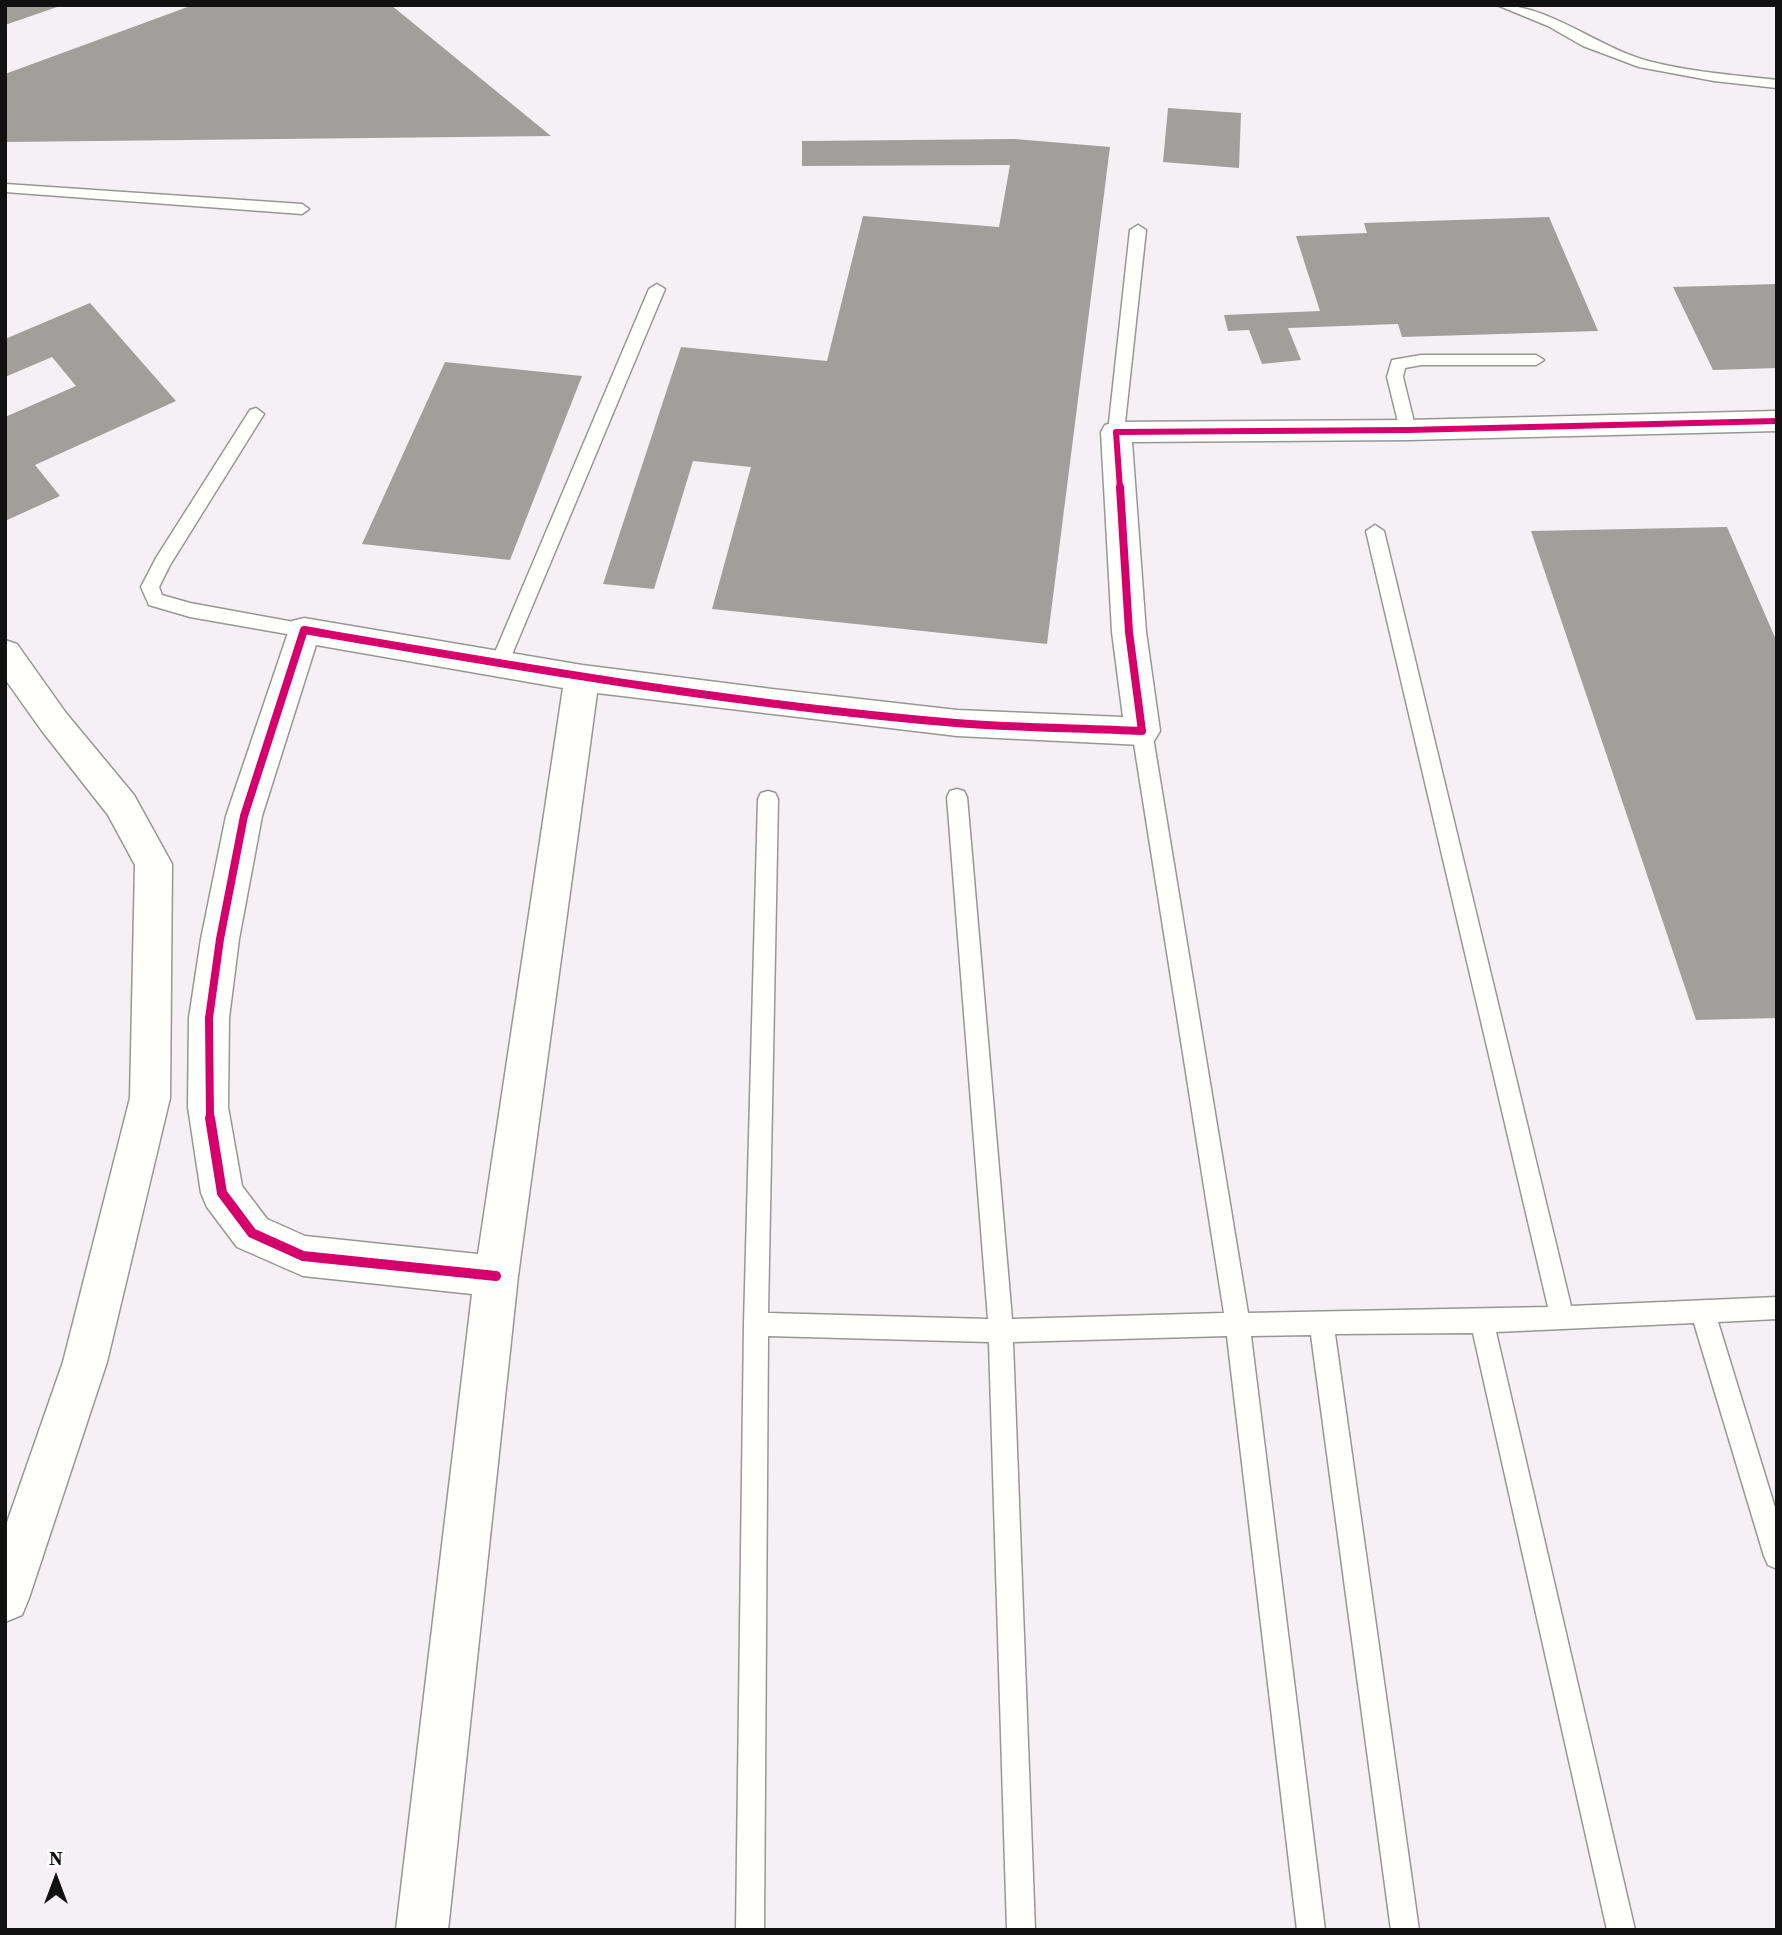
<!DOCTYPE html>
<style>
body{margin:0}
#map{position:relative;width:1782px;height:1935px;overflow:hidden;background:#fdfcf7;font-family:"Source Serif 4",serif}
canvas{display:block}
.frame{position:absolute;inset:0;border:7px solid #111;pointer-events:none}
.north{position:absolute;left:21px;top:1844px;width:70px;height:70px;-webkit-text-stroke:5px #fff;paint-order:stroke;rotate:0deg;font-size:19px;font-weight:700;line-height:28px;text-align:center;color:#111}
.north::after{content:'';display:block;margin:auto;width:24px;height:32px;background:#111;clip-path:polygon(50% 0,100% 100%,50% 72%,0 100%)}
</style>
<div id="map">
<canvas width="1782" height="1935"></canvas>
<div class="frame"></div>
<div class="north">N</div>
</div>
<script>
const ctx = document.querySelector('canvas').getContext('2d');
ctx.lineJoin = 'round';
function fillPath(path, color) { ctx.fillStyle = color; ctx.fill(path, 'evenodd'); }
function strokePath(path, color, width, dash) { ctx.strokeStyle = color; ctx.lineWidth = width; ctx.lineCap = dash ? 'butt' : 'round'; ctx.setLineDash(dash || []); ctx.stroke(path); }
fillPath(new Path2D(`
 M5,5H1777V1930H5Z`), '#f5f0f3');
fillPath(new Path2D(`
 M5,5H60V6L5,25Z
 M193,5H391L551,136L5,142V74Z
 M1168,108L1241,113L1239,168L1163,162Z
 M1015,139L1110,147L1047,644L712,609L751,467L693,461L654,589L603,584L681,347L827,361L863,216L999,227L1010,165L802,166V141Z
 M1549,217L1598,331L1402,337L1398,324L1288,328L1301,360L1262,364L1249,330L1228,331L1224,315L1320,311L1296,236L1367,233L1364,223Z
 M1777,284V368L1713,370L1673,287Z
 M90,303L176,401L35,465L60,496L5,521V417L76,386L52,357L5,377V339Z
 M445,362L582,376L510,560L362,544Z
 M1727,527L1777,642V1018L1696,1020L1531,531Z`), '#a19f9c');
const lane = new Path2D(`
 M1497,5C1551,5 1596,47 1648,61C1690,72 1734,75 1777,80V88L1714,81L1639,67L1583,46L1548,26Z
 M5,184L302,204L309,209L302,214L5,192Z
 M1138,225L1146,230L1124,432L1116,438L1108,432L1130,230Z
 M657,284L665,289L508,664L506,669H492L490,664L649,289Z
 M1421,355H1536L1544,360L1536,365H1421L1405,368L1403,377L1416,430L1408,436L1400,430L1387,377L1392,360Z
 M256,408L264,414L170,565L159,587L162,595L190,603L310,625L313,630L310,635L304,637L190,617L149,605L141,587L156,558L250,410Z
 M1375,525L1384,531L1571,1306L1777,1297V1319L1718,1322L1777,1514V1569L1768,1565L1764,1556L1694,1323L1496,1332L1635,1930H1607L1473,1333L1335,1334L1419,1930H1391L1311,1335L1251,1336L1325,1930H1297L1227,1336L1013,1342L1035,1930H1007L989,1342L768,1336L764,1930H736L744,1324L758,799L761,793L768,791L775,793L778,799L768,1313L988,1319L947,797L950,791L957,789L964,791L967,797L1012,1319L1224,1313L1132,731L1135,726L1142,724L1149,726L1152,731L1248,1313L1548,1307L1366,531Z`);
const street = new Path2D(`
 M1777,411V431L1408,440L1132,442L1146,632L1160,731L1154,741L1142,745L957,736L597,693L518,1276L448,1930H396L472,1294L303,1276L237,1247L207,1207L201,1193L188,1107L189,1018L201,939L226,816L292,621L304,618L582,665L772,689L957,710L1123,717L1112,632L1101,432L1105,425L1116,422L1408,420ZM316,645L563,688L478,1254L305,1236L267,1219L242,1186L228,1107L229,1018L239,939L262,816Z
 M5,640L17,644L66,713L134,795L172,864L170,1098L107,1362L29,1598L22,1615L5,1622V1528L63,1362L130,1098L135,865L108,815L42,731L5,679Z`);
strokePath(lane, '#979795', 3);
strokePath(street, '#979795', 3);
fillPath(lane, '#fffffe');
fillPath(street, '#fffffe');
strokePath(new Path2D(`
 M1120,489L1116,432L1408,430L1777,421`), '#d6006c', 6);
strokePath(new Path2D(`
 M210,1120L209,1018L220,939L244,816L304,630C520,667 737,705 956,723C1018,728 1080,728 1142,731L1129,632L1120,487`), '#d6006c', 8);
strokePath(new Path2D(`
 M210,1118L222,1193L252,1233L303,1256L496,1276`), '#d6006c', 10);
</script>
